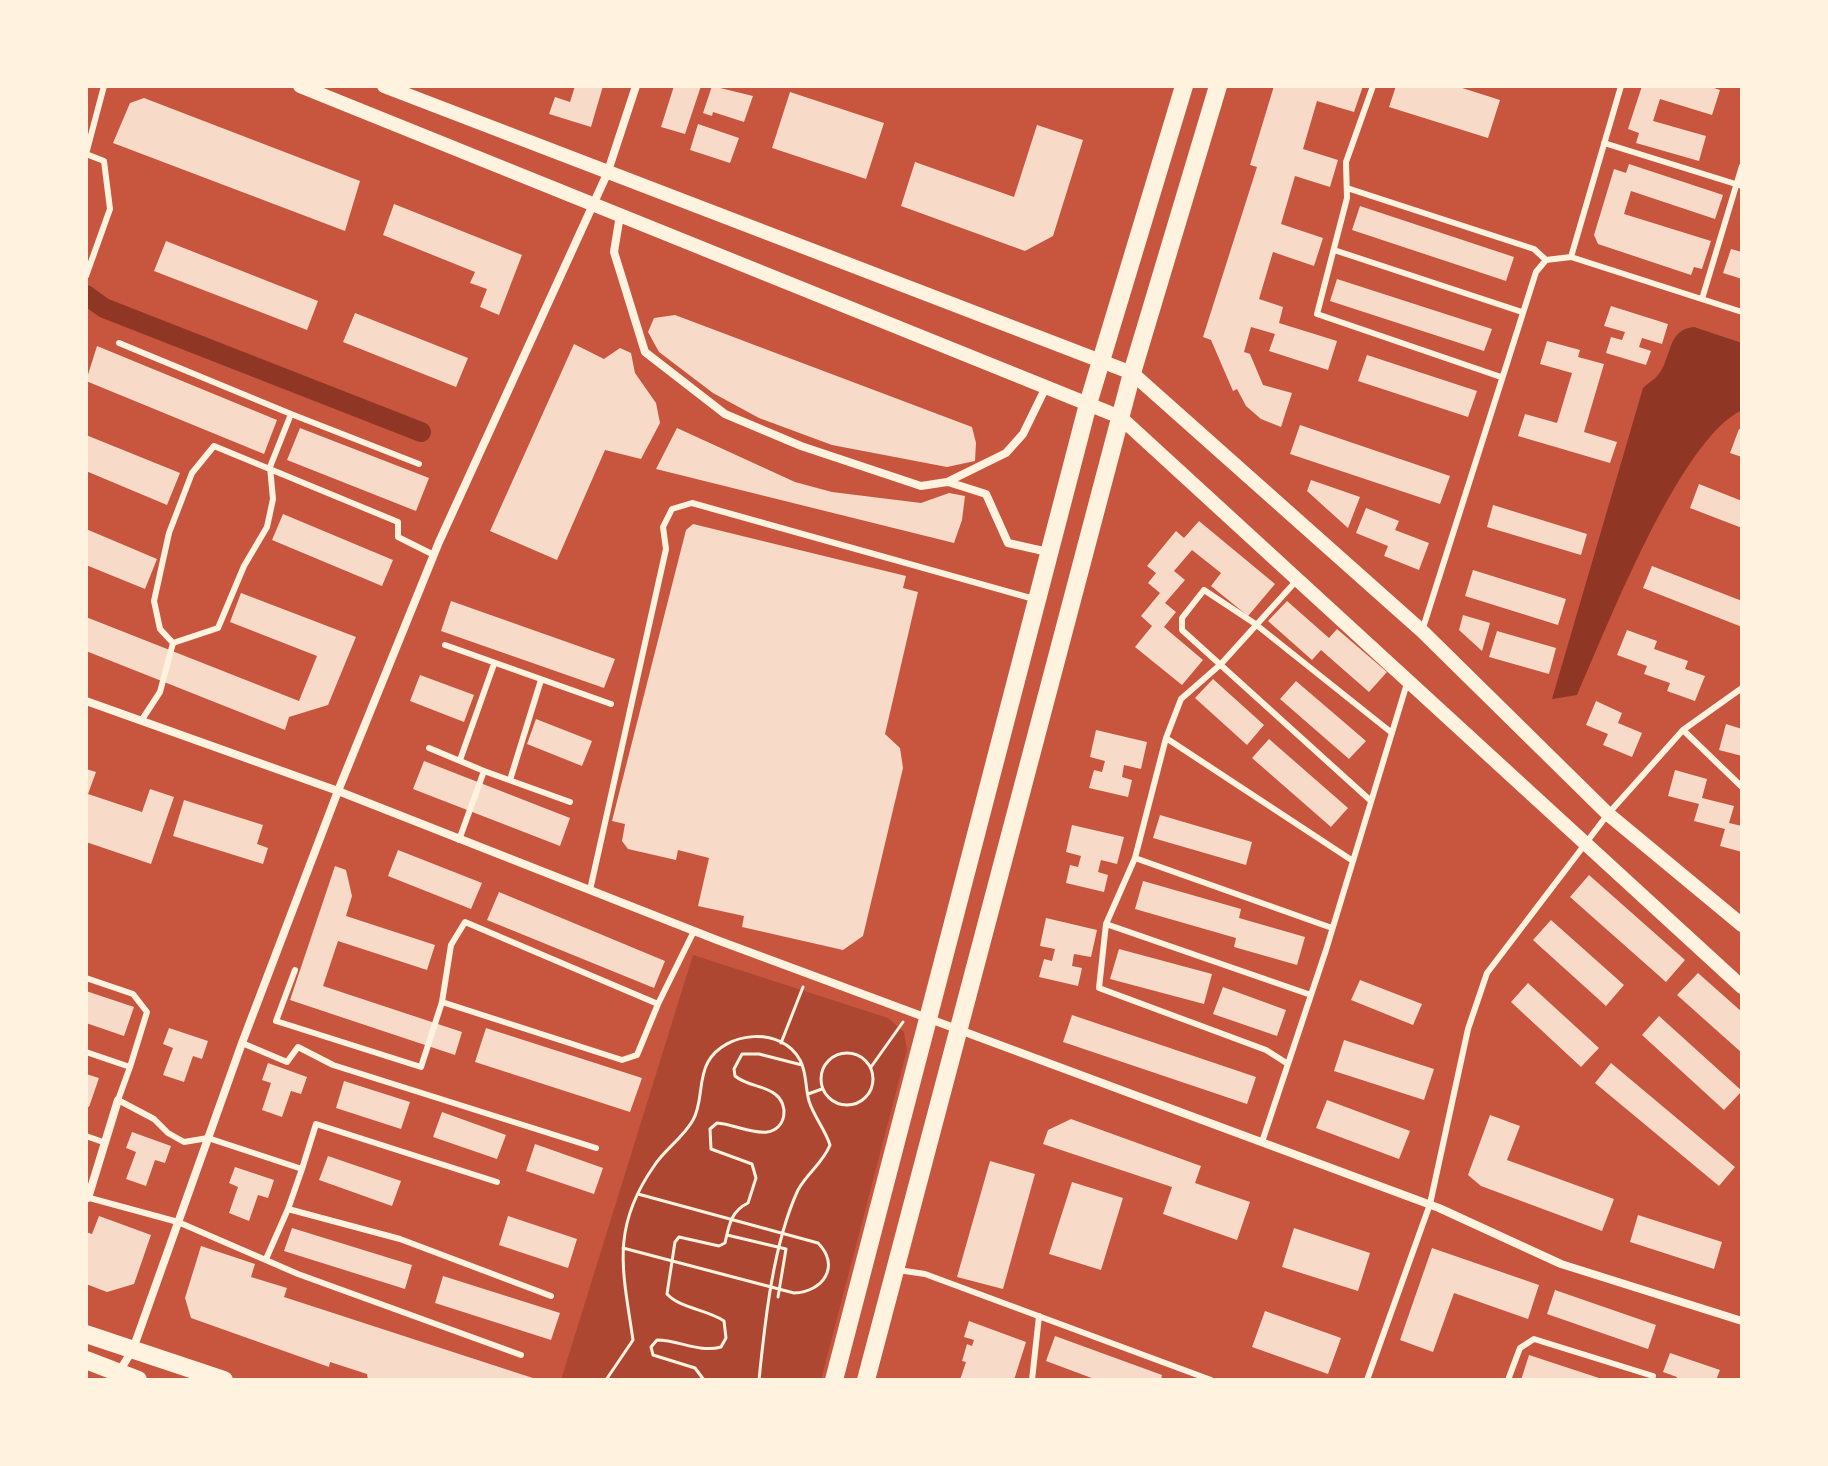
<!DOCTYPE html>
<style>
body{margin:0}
#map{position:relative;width:1828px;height:1466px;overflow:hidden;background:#c8553d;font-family:"Crimson Pro",serif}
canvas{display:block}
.frame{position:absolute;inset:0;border:88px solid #fff3e0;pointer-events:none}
</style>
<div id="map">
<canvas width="1828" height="1466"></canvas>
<div class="frame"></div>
</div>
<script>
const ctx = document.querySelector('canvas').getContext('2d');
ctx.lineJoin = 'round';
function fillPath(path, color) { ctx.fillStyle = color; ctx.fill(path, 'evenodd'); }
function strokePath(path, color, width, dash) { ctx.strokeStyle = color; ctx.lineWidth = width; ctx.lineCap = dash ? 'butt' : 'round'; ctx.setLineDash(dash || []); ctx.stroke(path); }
fillPath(new Path2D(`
 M693,955L888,1018L904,1032L907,1050L821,1380H561Z`), '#ae4732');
fillPath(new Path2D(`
 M1694,327L1742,343V410C1679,440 1607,628 1577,695L1552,699L1643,388C1648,383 1654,380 1658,375C1672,358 1667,329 1694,327Z`), '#8f3625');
strokePath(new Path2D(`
 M86,295L104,308L421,432`), '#8f3625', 20);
fillPath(new Path2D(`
 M575,86H603L591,127L549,114L555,97L570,102Z
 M674,86H701L685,134L661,127Z
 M712,86L753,96L744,122L713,112L712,116L703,113Z
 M1274,86H1363L1354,112L1317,101L1303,149L1338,160L1330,187L1295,176L1281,224L1323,238L1314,266L1273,252L1259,299L1283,307L1279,323L1337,341L1328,370L1269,351L1275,334L1251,327L1244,352L1250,354L1263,385L1292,393L1281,427L1261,419L1246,406L1237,389L1233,391L1211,340L1203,337L1257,167L1250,165Z
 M1396,86H1456L1500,100L1488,138L1389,107Z
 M1642,86H1708L1720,90L1712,115L1660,99L1653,121L1706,136L1699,161L1636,143L1639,133L1628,129Z
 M790,92L884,123L866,179L772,148Z
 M144,98L360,181L345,231L113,143L130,103Z
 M698,124L739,138L730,163L690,150Z
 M1037,125L1083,140L1053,236L1025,251L901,206L915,162L1014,197Z
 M1629,164L1723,195L1715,219L1631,191L1624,214L1711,241L1702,269L1694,267L1691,275L1598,244L1594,235L1614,169L1626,173Z
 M394,204L522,255L499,315L480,307L487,289L470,283L475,272L383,235Z
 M1360,206L1514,257L1506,281L1352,230Z
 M166,241L318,301L307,330L154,271Z
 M1731,249L1742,252V279L1723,273Z
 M1337,279L1492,329L1484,351L1330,301Z
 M1611,306L1668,324L1662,344L1642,338L1639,347L1651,351L1646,365L1606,353L1611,337L1622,340L1625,332L1604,326Z
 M355,313L468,358L456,387L343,342Z
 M675,315L972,427L976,443L975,461L947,467L832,445L759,418L713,393L659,352L648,332L654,318Z
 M1547,341L1580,350L1578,357L1604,364L1584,432L1617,442L1610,463L1518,436L1525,414L1557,423L1572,373L1540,364Z
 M574,344L604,359L620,348L631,353L635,373L656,403L660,423L641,459L605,450L557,560L490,531Z
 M97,346L277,420L264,454L86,381Z
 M1367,355L1477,391L1468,417L1358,381Z
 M1300,425L1450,476L1440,504L1290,454Z
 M300,428L429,478L416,511L287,460Z
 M677,428L795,482L832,492L921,503L949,493L965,496L962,520L954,543L656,469Z
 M1739,429L1742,430V457L1730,453Z
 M86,435L180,473L167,505L86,471Z
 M1311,480L1360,497L1348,528L1307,491Z
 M1699,484L1742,501V528L1690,508Z
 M1493,505L1587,534L1581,555L1487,527Z
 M1366,508L1399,521L1395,530L1429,543L1419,570L1384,556L1388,546L1356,533Z
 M283,514L393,560L382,586L272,540Z
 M1199,521L1275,584L1248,616L1211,586L1221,573L1192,550L1174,571L1185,580L1165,603L1176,612L1164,627L1203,660L1182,685L1135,647L1152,626L1141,616L1160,593L1148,583L1156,573L1147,566L1176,531L1184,538Z
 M693,524L906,576L903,588L918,592L885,734L900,748L903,768L863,936L843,950L742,927L744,916L698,906L709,858L678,850L676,860L628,849L622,841L625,824L612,821L686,530Z
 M86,529L157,559L145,589L86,565Z
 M1652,566L1742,601V627L1643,588Z
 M1473,570L1566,599L1558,625L1465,596Z
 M241,593L356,637L328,705L289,717L285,730L86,651V617L299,701L317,656L230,622Z
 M451,601L615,659L604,688L441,631Z
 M1287,601L1329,638L1337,629L1387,672L1369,692L1321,650L1312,660L1268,621Z
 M1463,615L1490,623L1482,651L1459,630Z
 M1627,630L1657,641L1654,649L1688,661L1685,669L1705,676L1695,701L1667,691L1670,683L1644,674L1647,666L1617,655Z
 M1497,631L1556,648L1549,674L1489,657Z
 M420,675L474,695L464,722L410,701Z
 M1213,679L1264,725L1247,745L1195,698Z
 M1296,681L1366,741L1349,759L1280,699Z
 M1596,701L1622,713L1618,723L1642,733L1632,757L1603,745L1608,734L1586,725Z
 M536,719L592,741L582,766L527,744Z
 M1726,724L1742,729V756L1719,750Z
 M1096,730L1147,742L1141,769L1124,765L1122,777L1132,780L1128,797L1089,788L1094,770L1102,772L1105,761L1090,757Z
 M1269,739L1348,808L1331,827L1252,758Z
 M424,761L570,818L560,846L413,789Z
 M86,769L96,772L88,794L142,812L150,789L174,797L151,864L86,842Z
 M1675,770L1707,779L1702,798L1734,806L1729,823L1742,826V852L1720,846L1725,829L1694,821L1699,804L1668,796Z
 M184,800L263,825L257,844L268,848L263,864L173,836Z
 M1160,815L1252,842L1246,865L1153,838Z
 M1072,825L1124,837L1117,864L1101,860L1098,872L1108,875L1104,892L1066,883L1070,865L1078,867L1081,856L1066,852Z
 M398,850L482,883L471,909L388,876Z
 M335,866L346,870L352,896L346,916L435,945L427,970L338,941L323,986L462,1032L455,1055L290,1000Z
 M1589,875L1685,960L1666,982L1570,897Z
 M1143,881L1241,909L1239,918L1305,937L1297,965L1234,947L1236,938L1135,909Z
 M499,892L665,961L654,988L487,920Z
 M1046,918L1097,930L1091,957L1074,954L1072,966L1082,968L1078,986L1039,977L1044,959L1052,961L1055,949L1040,946Z
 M1551,920L1624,985L1606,1006L1533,940Z
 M1119,949L1212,974L1204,1004L1110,979Z
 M1698,973L1742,1012V1053L1677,995Z
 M1360,980L1422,1004L1413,1025L1351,1000Z
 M1528,983L1599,1048L1581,1067L1511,1002Z
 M1223,987L1286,1010L1277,1036L1213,1014Z
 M86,991L134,1007L124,1036L86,1023Z
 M1072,1015L1256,1077L1247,1104L1063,1042Z
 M1659,1016L1742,1091L1724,1110L1642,1035Z
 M169,1028L208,1041L202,1059L193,1056L184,1082L163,1075L173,1048L163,1044Z
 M486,1028L642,1078L630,1112L475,1062Z
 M1344,1040L1434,1069L1424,1100L1334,1071Z
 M268,1063L307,1077L301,1094L291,1091L282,1117L262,1110L271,1083L262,1080Z
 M1611,1063L1735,1167L1719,1186L1595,1083Z
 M86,1074L99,1078L89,1107L86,1106Z
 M344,1081L410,1102L401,1129L336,1108Z
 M1327,1100L1410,1131L1399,1159L1316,1128Z
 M442,1112L506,1135L497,1159L433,1137Z
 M1490,1115L1520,1126L1507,1160L1614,1199L1602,1231L1481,1186L1468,1175Z
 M1071,1119L1201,1166L1195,1183L1250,1202L1237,1240L1163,1214L1172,1187L1043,1144L1048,1130Z
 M132,1132L171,1146L165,1163L155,1160L146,1186L126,1179L136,1152L126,1148Z
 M535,1144L603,1168L594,1194L526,1171Z
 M328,1156L401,1181L392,1206L319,1180Z
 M990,1161L1035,1174L1003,1289L957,1277Z
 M235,1167L274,1180L268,1198L258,1195L249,1221L229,1213L238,1187L229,1183Z
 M1072,1182L1123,1198L1101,1270L1049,1254Z
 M1638,1215L1722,1242L1714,1269L1630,1242Z
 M99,1216L151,1235L134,1284L107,1292L86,1284V1232L92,1234Z
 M508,1216L577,1239L568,1268L499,1245Z
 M292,1228L412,1265L405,1289L284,1251Z
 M1294,1228L1370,1253L1358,1291L1282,1267Z
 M201,1246L255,1264L251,1277L287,1288L284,1297L539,1380H368L367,1374L330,1362L329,1367L191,1318L185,1298Z
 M1432,1248L1539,1285L1528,1319L1454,1293L1433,1352L1400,1340Z
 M443,1276L560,1313L551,1340L435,1303Z
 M1555,1290L1656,1325L1648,1349L1547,1314Z
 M1265,1311L1341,1338L1328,1374L1252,1347Z
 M969,1321L1026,1342L1014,1380H960L966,1362L962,1361L967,1344L972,1346L974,1340L964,1337Z
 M1055,1336L1162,1375L1161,1380H1097L1046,1361Z
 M1670,1353L1720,1370L1716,1380H1676L1677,1377L1663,1372Z
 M1529,1355L1602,1379V1380H1521Z`), '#f7dbc8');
strokePath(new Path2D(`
 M781,1043L803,987
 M821 1079a26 26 0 1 1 52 0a26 26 0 1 1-52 0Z
 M871,1067L903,1022
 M808,1094L822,1089
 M727,1235L786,1249L778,1297
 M623,1248L794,1293C823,1292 841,1266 818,1243L638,1194
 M606,1380L633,1340C623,1271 610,1229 654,1166C665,1149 683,1138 693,1120C703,1103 698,1079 708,1062C725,1031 782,1026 800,1060C807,1073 805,1087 809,1101C814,1117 825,1129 830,1145C823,1163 807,1173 798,1190C773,1244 765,1321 759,1380
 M704,1380L695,1368L653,1355L651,1347L657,1340C679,1340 699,1353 721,1347L726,1338L724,1321C706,1309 681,1309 667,1294L675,1242L679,1237L719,1246L725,1243C729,1225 731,1211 748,1203L756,1178L752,1164L711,1149L710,1129L717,1123C733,1124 751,1134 767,1132C787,1129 789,1104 775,1094C763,1085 747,1086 735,1076L734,1069L742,1054H759L802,1065`), '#fff3e0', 3);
strokePath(new Path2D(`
 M1373,86L1346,162L1347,198L1317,314L1501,377
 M1604,143L1742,186
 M1347,188L1534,249L1546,260
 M1334,250L1522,312
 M1571,257L1621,86
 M86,276L110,209L104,161L86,154L104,86
 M1702,299L1742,166
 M119,343L291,414L270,467L273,499L267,527L244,566L218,628L173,643
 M291,414L419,464
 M1297,580L1221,664L1181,699L1166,738L1353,861
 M1422,631L1536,272L1546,260L1571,257L1742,312
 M445,645L611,704
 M141,721L160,692L173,643L160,629L154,601L169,533L192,473L214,446L398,522V537L434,555
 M1683,730L1742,787
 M1166,738L1135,858L1106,924L1099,988L1266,1050L1288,1064
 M429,748L484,771
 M460,760L494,664
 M510,780L541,680
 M1371,801L1182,630V618L1204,590L1254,623L1392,733
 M459,840L484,771L570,802
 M1135,858L1332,928
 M590,890L666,549L663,527L672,509L692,503L1034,599
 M1106,924L1311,995
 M295,970L276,1021L421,1067L442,1002L451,945L465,922L658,1004L694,931
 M86,978L133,994L147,1012L130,1067
 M442,1002L622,1060L637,1055L658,1004
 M242,1043L287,1062L298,1047L333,1065L596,1148
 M86,1052L130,1067L118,1100L154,1119L168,1133L184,1142L208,1138L302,1169L316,1124L497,1182
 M86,1136L103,1142
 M1262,1142L1326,950L1408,680
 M86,1197L178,1222L298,1274L521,1355
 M288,1209L302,1169
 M266,1259L288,1209L400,1239L551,1296
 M898,1270L925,1274L1211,1380
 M1032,1380L1039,1316
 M1367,1380L1430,1204L1468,1029L1487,973L1608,814L1683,730L1742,688
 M1508,1380L1520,1348L1534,1339L1653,1376L1652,1380`), '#fff3e0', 6);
strokePath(new Path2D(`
 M620,215L614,252L645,352L725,414L801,446L921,486L947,482L1006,453L1023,434L1046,387
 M948,482L986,494L1008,543L1048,552
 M86,701L338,791L717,940L1439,1208L1561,1264L1742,1321
 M88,1198L118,1100
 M119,1372L133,1349L242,1043L338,791L439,542L607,174L636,86`), '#fff3e0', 8);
strokePath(new Path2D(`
 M300,86L1120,417L1742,987
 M384,86L1132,373L1422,631L1608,814L1742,925`), '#fff3e0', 14);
strokePath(new Path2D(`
 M86,1334L224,1380
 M86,1360L138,1380
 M834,1380L1088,404L1184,86
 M866,1380L1132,373L1218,86`), '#fff3e0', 18);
</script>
